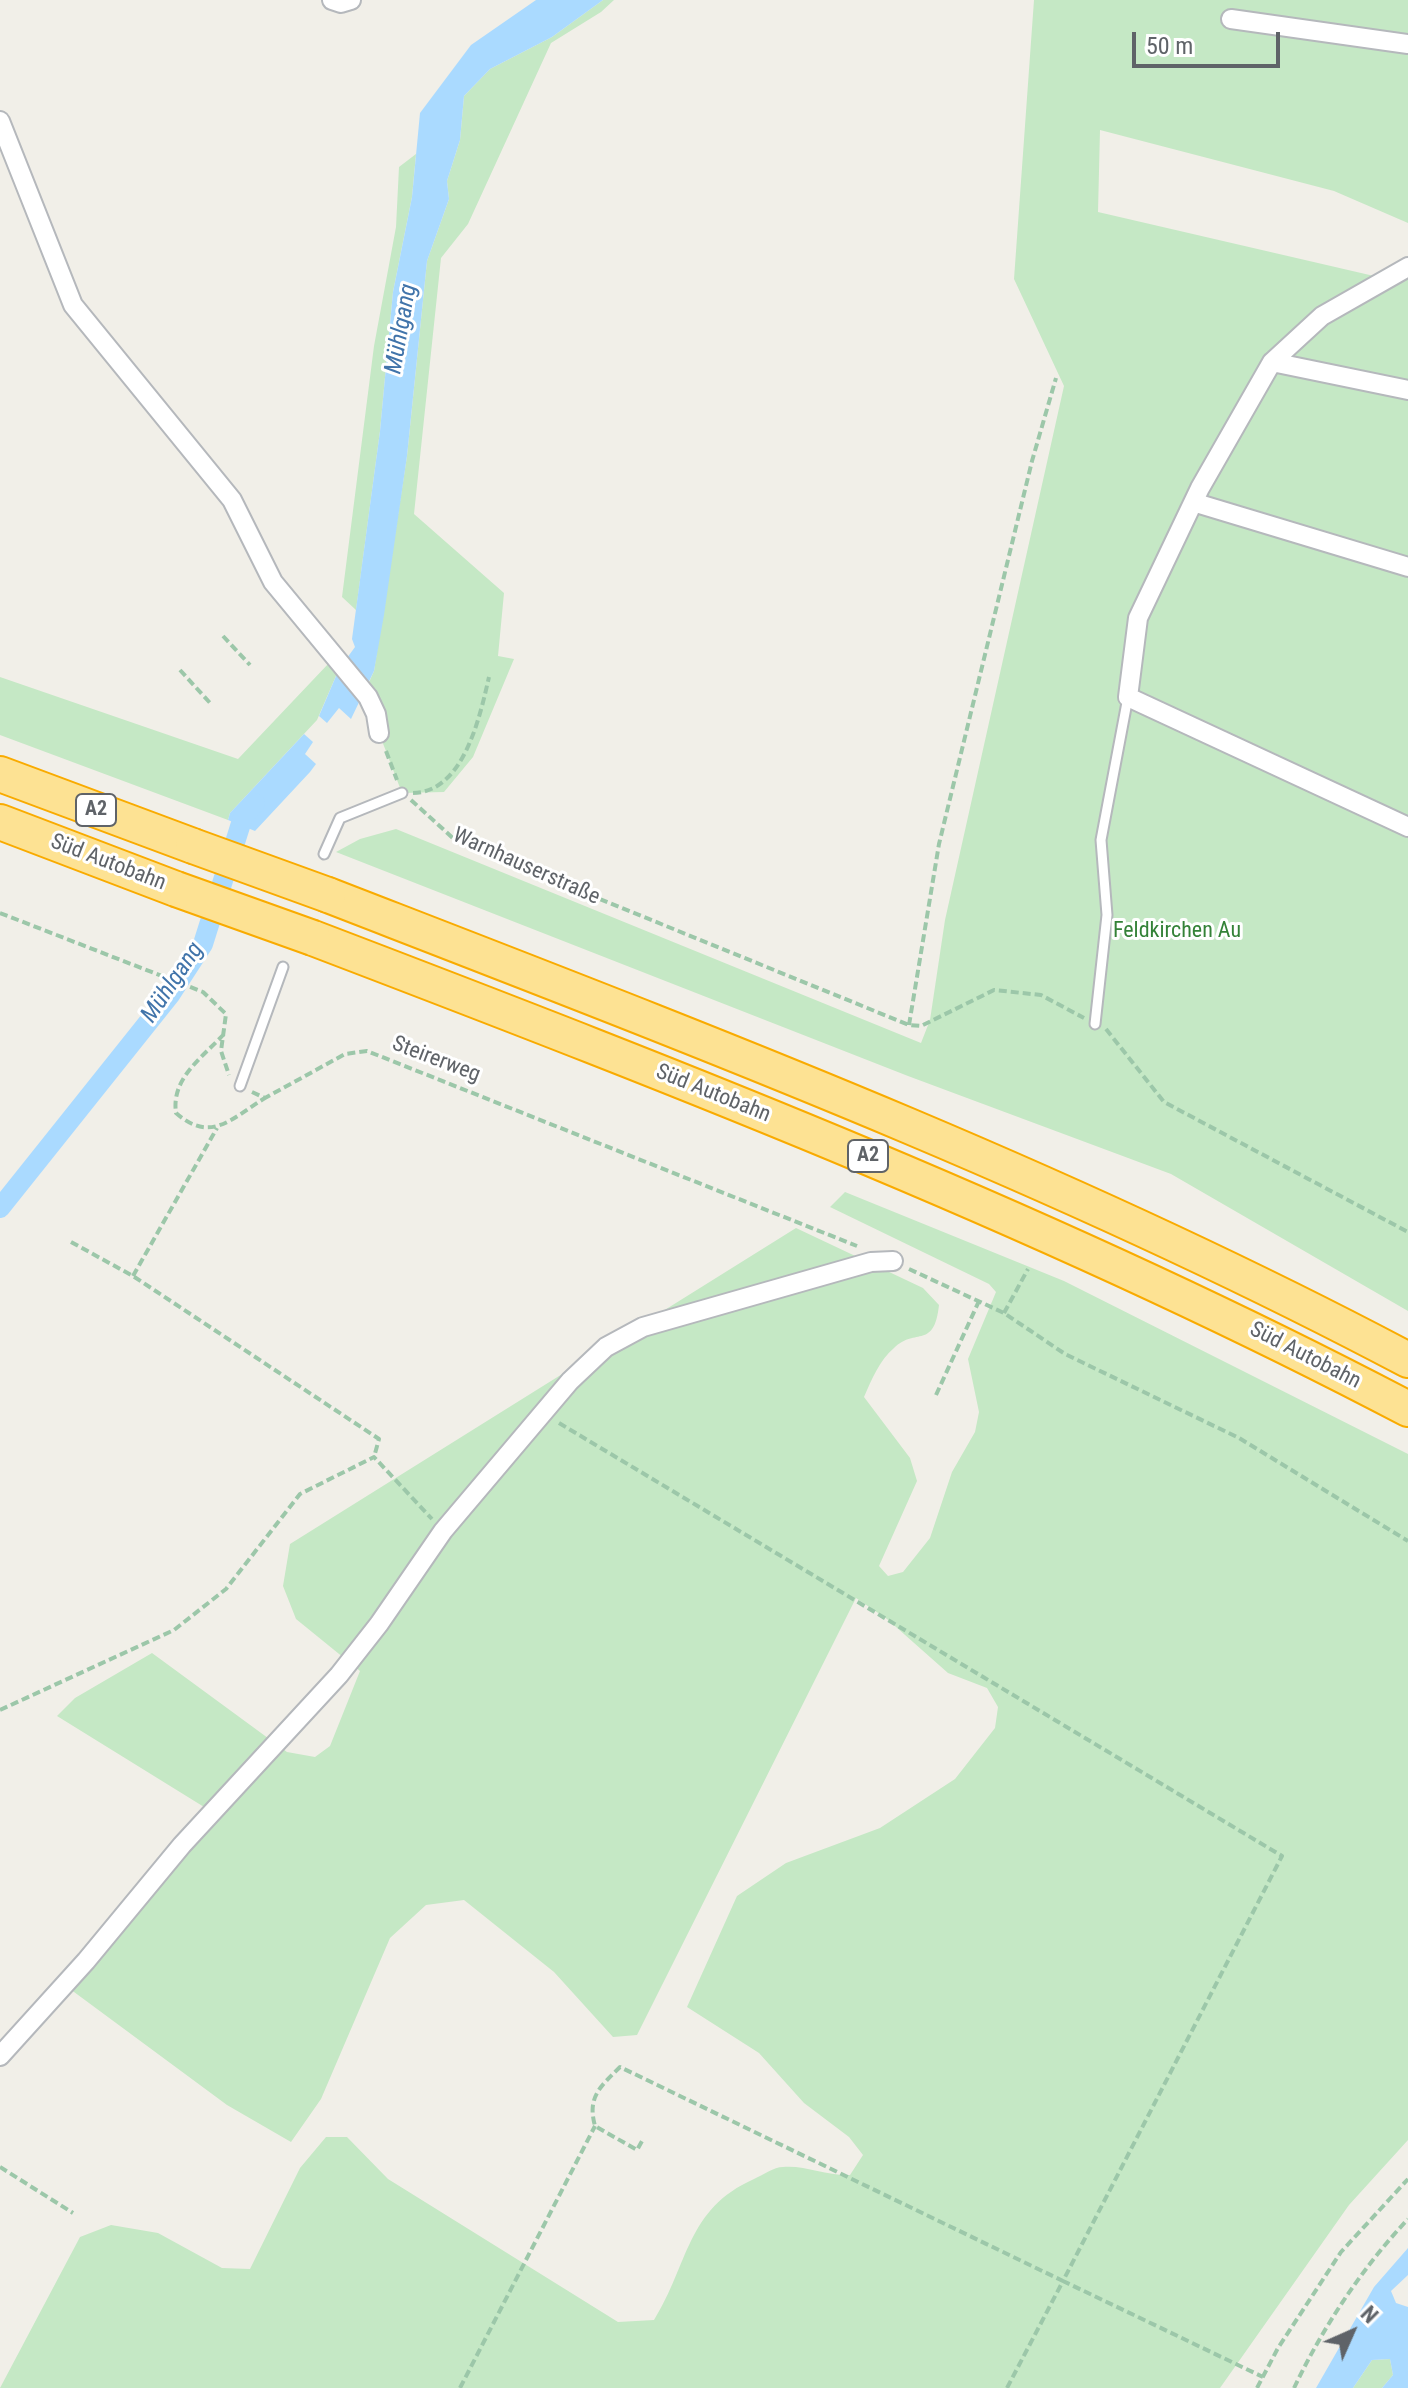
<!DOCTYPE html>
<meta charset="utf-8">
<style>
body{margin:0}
#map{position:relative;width:1408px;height:2388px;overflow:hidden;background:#f1efe8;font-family:"Roboto Condensed",sans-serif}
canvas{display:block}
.north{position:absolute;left:1312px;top:2292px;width:80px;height:80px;-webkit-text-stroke:6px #fff;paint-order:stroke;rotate:45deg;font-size:22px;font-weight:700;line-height:32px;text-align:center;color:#5f6368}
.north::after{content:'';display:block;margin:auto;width:28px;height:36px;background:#5f6368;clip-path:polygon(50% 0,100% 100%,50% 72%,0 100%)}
.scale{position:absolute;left:1132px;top:32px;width:148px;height:36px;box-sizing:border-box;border:4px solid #5f6368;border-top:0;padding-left:10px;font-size:24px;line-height:28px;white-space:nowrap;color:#5f6368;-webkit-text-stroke:6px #fff;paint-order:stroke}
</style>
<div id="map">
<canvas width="1408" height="2388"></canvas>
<div class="north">N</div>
<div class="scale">50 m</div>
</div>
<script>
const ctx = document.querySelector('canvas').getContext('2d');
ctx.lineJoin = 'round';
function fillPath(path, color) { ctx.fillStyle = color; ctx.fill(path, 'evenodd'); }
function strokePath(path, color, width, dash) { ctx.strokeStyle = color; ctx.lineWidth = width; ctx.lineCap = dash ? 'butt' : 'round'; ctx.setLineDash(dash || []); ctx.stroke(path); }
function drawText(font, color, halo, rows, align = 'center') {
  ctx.font = font + ' "Roboto Condensed",sans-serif'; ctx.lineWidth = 6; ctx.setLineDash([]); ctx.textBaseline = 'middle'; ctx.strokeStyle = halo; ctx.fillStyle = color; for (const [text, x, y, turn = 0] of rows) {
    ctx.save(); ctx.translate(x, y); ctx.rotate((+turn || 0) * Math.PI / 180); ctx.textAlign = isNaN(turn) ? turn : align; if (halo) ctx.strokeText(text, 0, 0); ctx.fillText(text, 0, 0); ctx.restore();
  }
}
fillPath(new Path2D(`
 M603,0H614L601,12L551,43L468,224L441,258L414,514L504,593L498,656L514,659L473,757L444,792L402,793L379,733L366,689L374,671L407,456L427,261L449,199L447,181L460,140L464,96L490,69L552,37Z
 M1034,0H1408V223L1334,191L1100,130L1098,212L1374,276L1408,256V1311L1171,1174L908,1076L336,852L360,839L396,829L921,1043L930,1020L945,920L1064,386L1014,279Z
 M416,154L412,197L393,292L380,431L356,610L342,597L374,346L396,227L399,167Z
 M329,663L339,669L317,720L230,813L228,820L0,735V677L238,759Z
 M845,1192L1064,1281L1408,1454V2140L1349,2205L1220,2388H0L80,2237L111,2225L158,2233L222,2268L250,2269L300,2168L326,2137H347L388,2179L618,2322L654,2320C689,2264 686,2209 754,2179C763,2175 774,2167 783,2167C805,2165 827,2176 850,2175L863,2155L849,2137L804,2103L759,2053L687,2007L737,1896L786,1863L880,1828L955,1779L995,1728L998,1707L987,1688L948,1673L887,1619L856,1598L637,2035L613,2037L554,1972L464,1900L426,1905L390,1938L321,2099L291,2142L227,2105L70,1989L217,1815L57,1716L75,1698L152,1653L287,1752L315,1757L330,1746L360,1671L296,1619L283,1586L290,1544L796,1228L923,1288L939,1305C934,1350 916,1327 894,1348C879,1361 872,1379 864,1397L910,1458L917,1481L879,1566L888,1576L903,1572L930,1538L952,1472L975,1432L979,1412L968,1359L996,1292L989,1284L830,1207Z
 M1390,2359L1393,2375L1382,2388H1353L1372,2360Z`), '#c5e8c5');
fillPath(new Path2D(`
 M536,0H603L552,37L490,69L464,96L460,140L447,181L449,199L427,261L407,456L384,615L374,671L351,719L339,708L327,723L319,716L339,669L355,647L352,639L380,431L393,292L412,197L420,113L471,45Z
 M304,734L313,742L305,754L316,764L310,772L255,831L228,820L230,813Z
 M1408,2248V2275L1391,2291L1396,2303L1408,2307V2388H1382L1393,2375L1390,2359L1372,2360L1353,2388H1316L1374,2287Z`), '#aadaff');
strokePath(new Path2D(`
 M0,1208L170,995L203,944L243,817L255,803`), '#aadaff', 20);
const lane = new Path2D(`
 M324,854L340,818L402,793
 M1095,1024L1107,915L1101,840L1128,697
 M240,1086L283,967`);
const street = new Path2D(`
 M332,0L341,3L351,0
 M1231,19L1408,44
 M0,121L73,305L232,500L273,582L368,697L376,714L379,733
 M1408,267L1322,316L1272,362L1200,488L1138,618L1128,697L1408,827
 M1272,362L1408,390
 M1196,503L1408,567
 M0,2056L86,1961L182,1845L339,1675L379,1624L443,1531L570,1381L606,1347L643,1327L871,1262L893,1261`);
const highway = new Path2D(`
 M0,774L193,846
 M0,822L176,889
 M328,895C694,1037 1061,1176 1408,1360
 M313,938C685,1080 1056,1224 1408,1409`);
strokePath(lane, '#b5b8bc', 13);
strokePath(street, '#b5b8bc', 22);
strokePath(highway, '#f9ab00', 38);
strokePath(new Path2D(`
 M223,636L250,665
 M180,670L211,704
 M386,751L397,780
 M413,793C464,792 480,716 489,677
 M411,800L455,840L909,1025L921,1026L994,990L1041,995L1084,1018
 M0,913L203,992L226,1014L221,1051L229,1075
 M909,1025L939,844L1032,461L1056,378
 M1106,1029L1164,1102L1408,1232
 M224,1034C202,1058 171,1078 176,1113C211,1144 232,1118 265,1098
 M252,1092L265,1098L345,1054L367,1051L857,1246
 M71,1242L133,1276L379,1439L374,1457
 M909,1269L1004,1313L1065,1354L1239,1438L1408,1541
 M133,1276L217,1128
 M1004,1313L1028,1269
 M936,1395L979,1301
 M559,1423L1282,1856L1063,2281L620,2067C600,2087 587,2097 595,2126L637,2150L642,2141
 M0,1710L174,1630L226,1589L300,1494L374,1457L432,1519
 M0,2167L73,2213
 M460,2388L595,2126
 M1007,2388L1063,2281L1263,2377
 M1257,2388L1278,2348L1341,2252L1408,2179
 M1294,2388C1323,2327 1362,2268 1408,2219`), '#9cc7a9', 4, [8, 4]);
strokePath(lane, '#fff', 9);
strokePath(street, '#fff', 18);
strokePath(highway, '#fde293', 34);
const highwayBridge = new Path2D(`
 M193,846L328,895
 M176,889L313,938`);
strokePath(highwayBridge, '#f9ab00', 38, []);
strokePath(highwayBridge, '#fde293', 34);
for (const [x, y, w] of [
 [96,810,40],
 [868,1156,40]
]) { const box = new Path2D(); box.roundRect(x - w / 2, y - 16, w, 32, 6); ctx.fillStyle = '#fff'; ctx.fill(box); strokePath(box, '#5f6368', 2); }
drawText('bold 20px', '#5f6368', null, [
 ["A2",96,810],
 ["A2",868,1156]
]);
drawText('22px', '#5f6368', '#fff', [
 ["Süd Autobahn",108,863,21],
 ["Warnhauserstraße",526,867,24],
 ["Steirerweg",436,1060,21],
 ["Süd Autobahn",713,1094,22],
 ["Süd Autobahn",1305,1356,27]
]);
drawText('22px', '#348238', '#fff', [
 ["Feldkirchen Au",1177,931]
]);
drawText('italic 24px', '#4174aa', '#fff', [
 ["Mühlgang",402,329,-80],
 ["Mühlgang",173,983,-56]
]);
</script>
